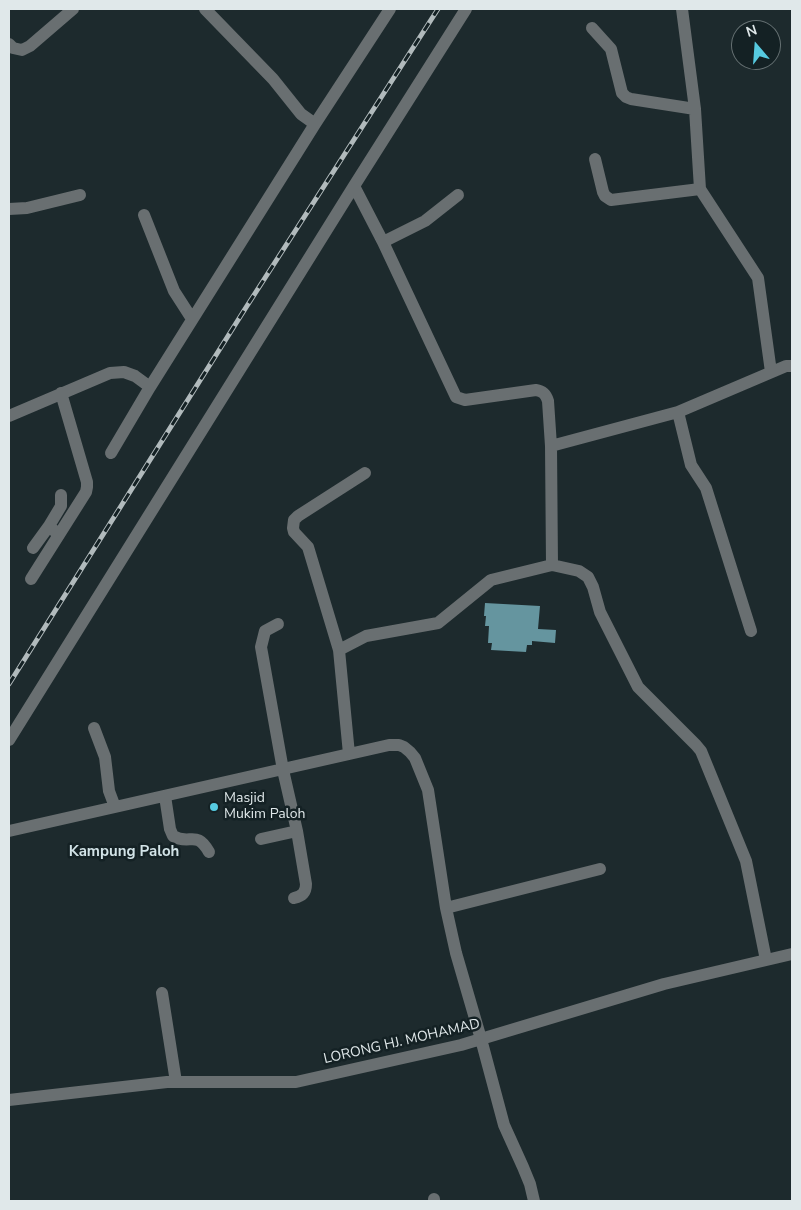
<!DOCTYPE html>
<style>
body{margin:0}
#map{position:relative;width:801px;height:1210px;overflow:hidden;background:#1d2a2d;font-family:"Nunito Sans",sans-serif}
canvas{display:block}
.frame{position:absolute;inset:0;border:10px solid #e0e8ea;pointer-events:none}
.north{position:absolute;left:731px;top:20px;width:50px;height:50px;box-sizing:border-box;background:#142124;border:1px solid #667173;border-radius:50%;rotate:342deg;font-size:14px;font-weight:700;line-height:20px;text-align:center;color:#e0e8ea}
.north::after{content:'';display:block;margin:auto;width:18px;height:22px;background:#56cae0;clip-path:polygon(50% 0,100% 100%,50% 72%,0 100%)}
</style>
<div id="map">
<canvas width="801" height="1210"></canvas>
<div class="frame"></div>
<div class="north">N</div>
</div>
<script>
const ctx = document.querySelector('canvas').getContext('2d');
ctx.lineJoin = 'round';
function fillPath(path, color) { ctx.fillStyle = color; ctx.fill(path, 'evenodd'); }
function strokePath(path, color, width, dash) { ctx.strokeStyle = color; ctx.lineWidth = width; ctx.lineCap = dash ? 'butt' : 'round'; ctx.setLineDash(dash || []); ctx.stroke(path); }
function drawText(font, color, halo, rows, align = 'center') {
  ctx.font = font + ' "Nunito Sans",sans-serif'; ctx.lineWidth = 5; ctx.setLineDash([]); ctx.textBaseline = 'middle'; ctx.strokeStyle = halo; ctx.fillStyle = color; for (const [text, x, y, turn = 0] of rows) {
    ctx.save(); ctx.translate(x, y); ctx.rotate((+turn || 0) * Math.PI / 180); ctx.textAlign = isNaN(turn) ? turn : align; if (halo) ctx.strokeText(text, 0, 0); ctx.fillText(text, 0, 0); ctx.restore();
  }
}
fillPath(new Path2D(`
 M485,603L540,606L538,629L556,630L555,643L532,641V645H527L526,652L491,650L492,643H488L489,626H485L486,616H484Z`), '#65959f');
strokePath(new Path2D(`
 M205,9L273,79L301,114L315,124
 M682,9L695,109L700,189
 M592,28L611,49L622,93L626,97L631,99L695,109
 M9,44L13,48L22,50L30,46L73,9
 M595,159L603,192L605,196L611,200L700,189L758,278L771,372
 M354,186L383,242L456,397L465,400L536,390C543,391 546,394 548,401L551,446L678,412L786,366H792
 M9,209L27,208L80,195
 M144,215L174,291L192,319
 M383,242L425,221L458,195
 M678,412L691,465L706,488L751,631
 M9,416L110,373L124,372L135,376L150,387L315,124L390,9
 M111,453L150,387
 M59,535L49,526L61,506V495
 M33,548L49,526
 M552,565L579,571L588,577L593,587L600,612L638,687L696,745L701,751L746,861L766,960
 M31,579L86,492L87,487V482L61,393
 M278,624L265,631L261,647L283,770L297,831L306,884C306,893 302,896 294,898
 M339,650L366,636L438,623L491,580L552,565L551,446
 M94,728L105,757L109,791L115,807
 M9,740L354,186L466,9
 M349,754L339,650L308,547L294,532L293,528L294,520L298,516L365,473
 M165,796L170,829L173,836C190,846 196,829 209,852
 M9,831L389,745H399L404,747L410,752L415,758L428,790L446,908L456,953L481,1039L504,1125L523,1167L530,1184L534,1201
 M261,839L297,831
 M446,908L600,869
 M162,993L176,1082
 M9,1100L167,1082H296L461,1045L664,984L792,954
 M434,1199V1201`), '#696f71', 12);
const rail = new Path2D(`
 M9,684L245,309L438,9`);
strokePath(rail, '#b1babc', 5);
strokePath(rail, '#142124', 3, [9]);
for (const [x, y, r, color] of [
 [214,807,5,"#56cae0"]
]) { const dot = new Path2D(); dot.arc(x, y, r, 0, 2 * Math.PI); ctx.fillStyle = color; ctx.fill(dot); strokePath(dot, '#142124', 2); }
drawText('14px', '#e0e8ea', '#142124', [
 ["Masjid",224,799],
 ["Mukim Paloh",224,815]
], 'left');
drawText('14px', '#e0e8ea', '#142124', [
 ["LORONG HJ. MOHAMAD",402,1042,-13]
]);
drawText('bold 15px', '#d2e3e7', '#142124', [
 ["Kampung Paloh",124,852]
]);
</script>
